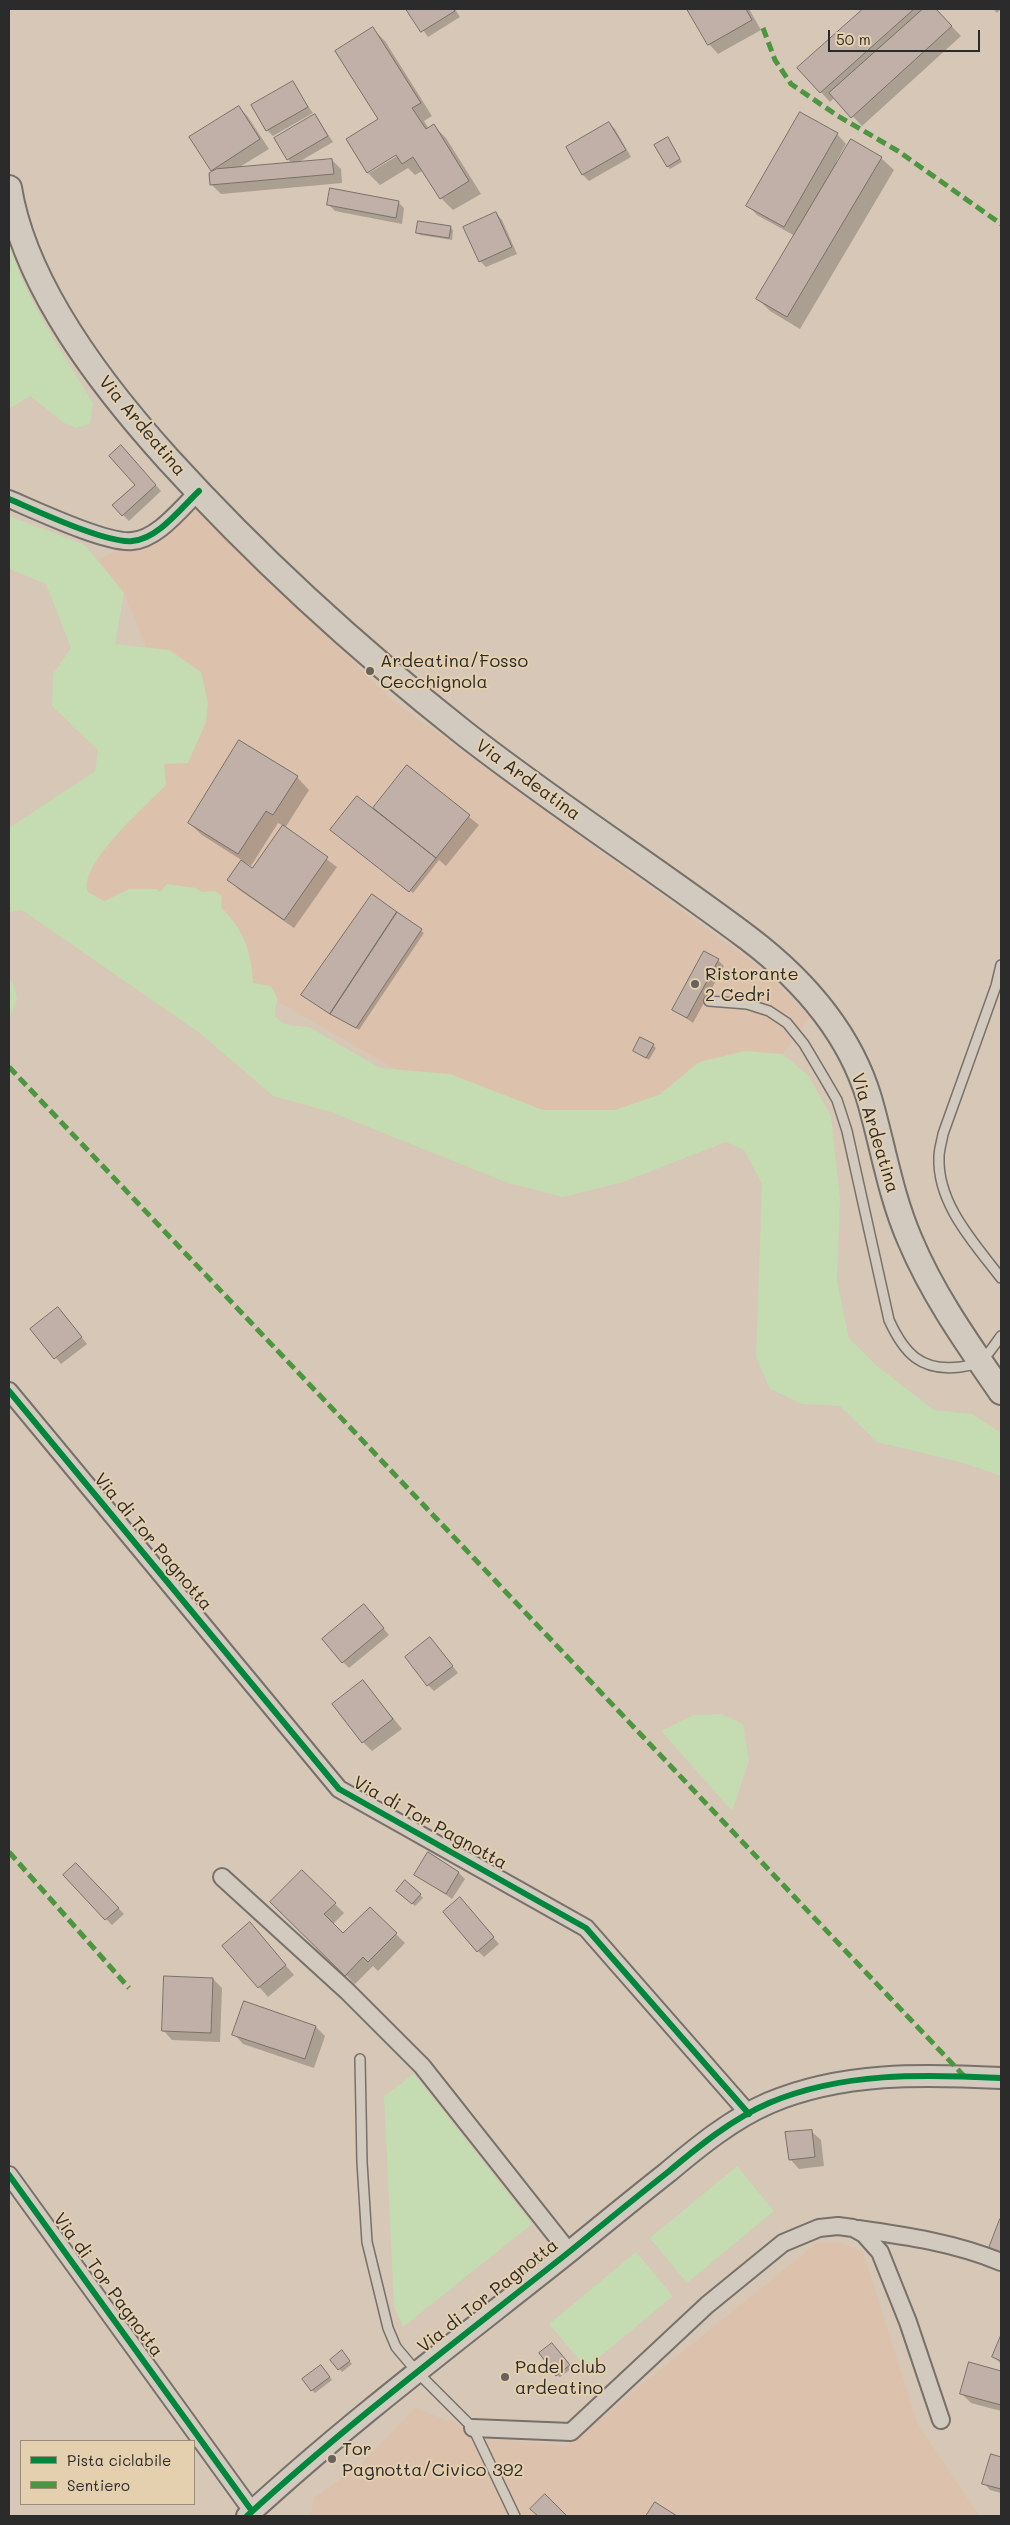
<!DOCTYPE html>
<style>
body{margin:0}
#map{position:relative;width:1010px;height:2525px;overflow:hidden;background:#d6c7b7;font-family:Mali,sans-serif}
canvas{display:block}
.frame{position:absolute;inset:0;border:10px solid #2b2b2b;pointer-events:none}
.legend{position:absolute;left:20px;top:2440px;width:175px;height:65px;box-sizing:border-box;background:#e4cfae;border:1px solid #9a8d7a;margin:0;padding:6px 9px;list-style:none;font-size:15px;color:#2b2b2b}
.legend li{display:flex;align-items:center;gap:10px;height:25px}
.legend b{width:25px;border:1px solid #9a8d7a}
.scale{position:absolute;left:828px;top:30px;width:152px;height:22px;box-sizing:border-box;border:2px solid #2b2b2b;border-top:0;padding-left:6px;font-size:15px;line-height:18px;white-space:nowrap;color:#2b2b2b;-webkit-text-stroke:4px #e4cfae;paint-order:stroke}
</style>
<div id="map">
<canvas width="1010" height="2525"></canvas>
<div class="frame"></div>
<ul class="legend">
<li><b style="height:6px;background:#00873e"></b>Pista ciclabile</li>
<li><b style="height:6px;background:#4d9640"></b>Sentiero</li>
</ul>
<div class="scale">50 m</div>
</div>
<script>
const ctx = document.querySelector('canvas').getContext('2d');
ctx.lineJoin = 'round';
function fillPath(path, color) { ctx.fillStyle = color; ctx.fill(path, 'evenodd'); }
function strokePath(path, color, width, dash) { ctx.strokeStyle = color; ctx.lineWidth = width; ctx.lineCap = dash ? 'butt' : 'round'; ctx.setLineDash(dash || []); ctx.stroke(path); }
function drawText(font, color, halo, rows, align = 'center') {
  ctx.font = font + ' Mali,sans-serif'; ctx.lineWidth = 4; ctx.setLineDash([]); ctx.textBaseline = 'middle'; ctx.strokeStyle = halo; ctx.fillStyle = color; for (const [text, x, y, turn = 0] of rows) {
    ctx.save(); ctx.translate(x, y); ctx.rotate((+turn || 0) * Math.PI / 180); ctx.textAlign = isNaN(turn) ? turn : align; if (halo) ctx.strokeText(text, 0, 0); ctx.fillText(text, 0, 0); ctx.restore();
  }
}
fillPath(new Path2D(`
 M199,508L390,698L766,972L810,1017L782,1054L745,1051L699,1062L659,1095L615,1110H543L503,1130L62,879L175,718L124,593L98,560Z
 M818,2242H839L863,2252L918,2425L979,2516H307L311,2513L314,2498L359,2466L415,2408L497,2439L566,2446Z`), '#dcc2ad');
fillPath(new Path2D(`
 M9,244C24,297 64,355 93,403L90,424L76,428L64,423L30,396L9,409Z
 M9,516L85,545L124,593L115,644L169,650L201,672L208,703L206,722L188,763L164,764L166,785C148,804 77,865 88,892L104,901L129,889H157L160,892L167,884L196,888L202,892L215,891L222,896L221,907C244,931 251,950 253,983L271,986L278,999L275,1009L276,1017C287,1029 296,1024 311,1028L380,1068L450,1074L543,1110H615L659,1095L699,1062L745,1051L782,1054L808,1075L831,1116L840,1199L837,1281L849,1338L876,1365L934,1410L972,1414L1001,1433V1476L967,1464L877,1442L840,1406L802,1404L770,1389L756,1357L762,1184L744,1150L726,1142L623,1182L563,1197L508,1183L331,1112L273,1096L201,1034L22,910L9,912V828L95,771L98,750L52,706L53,674L71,648L46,584L9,569Z
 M9,980L13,982L17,998L9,1020Z
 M721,1714L743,1724L749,1760L732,1811L661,1731L693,1715Z
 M414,2074L532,2224L403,2327L394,2307L384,2096Z
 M737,2166L774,2211L687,2283L650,2238Z
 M636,2252L673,2296L586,2368L549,2324Z`), '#c5dbb2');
fillPath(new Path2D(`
 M408,9H455L460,17L428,37Z
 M689,9H749L761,30L718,54L709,44Z
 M865,9H935L961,36L862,126L835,97L830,102L799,68Z
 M993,9H1001L997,13Z
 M373,29L385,41L432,116L424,121L429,129L434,126L446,138L481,194L453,210L441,198L424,170L415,175L408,168L380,185L368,173L347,140L379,120ZM401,151L402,153L369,173V170Z
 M292,83L313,113L273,136L267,130Z
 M239,107L248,117L269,149L238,168L292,164L288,159L315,115L333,142L297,163L332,160L341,169L342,183L221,194L212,185L214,172L212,170Z
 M609,123L615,129L631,157L589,181L583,175Z
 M837,134L846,144L836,162L881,158L894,170L800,329L770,311L758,299L795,236L757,215L748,205Z
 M670,142L682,162L670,169L668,166Z
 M398,202L404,208L402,224L335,211L328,204Z
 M496,213L502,220L517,254L486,267L480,261Z
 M450,227L453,230L452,240L420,235L417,232Z
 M127,453L161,491L129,521L123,515L137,485Z
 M407,767L479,825L446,866L439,860L413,893L335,833L373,810Z
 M297,777L309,790L285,828L337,867L294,928L238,889L229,879L243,861L202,835L189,823ZM278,823L284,826L252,870L245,864L246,863L251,866Z
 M372,896L424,933L359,1030L306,997Z
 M718,960L724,966L693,1023L673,1009Z
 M653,1045L656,1048L649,1060L635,1051Z
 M64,1315L87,1344L61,1364L32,1329Z
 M370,1612L389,1635L349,1668L343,1662Z
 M436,1645L458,1673L434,1691L428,1685Z
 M363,1681L402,1729L372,1751L363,1742Z
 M76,1864L124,1914L112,1925L64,1875Z
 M302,1871L344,1913L333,1924L343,1935L370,1908L405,1943L378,1971L373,1966L355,1984L272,1902Z
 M459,1873L465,1879L452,1899L416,1874Z
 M400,1893L420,1895L423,1898L415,1906Z
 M466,1905L499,1944L484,1957L478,1951Z
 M250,1924L294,1975L268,1997L224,1946Z
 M213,1979L222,1988L220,2042L172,2040L163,2030Z
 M316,2027L325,2036L314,2068L243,2044L234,2034Z
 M811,2131L821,2140L824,2166L799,2169L790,2159Z
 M1001,2338V2364L993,2356Z
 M554,2347L571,2369L560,2377L557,2375Z
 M344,2355L352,2364L342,2372L332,2360Z
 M970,2363L1001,2372V2411L971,2403L961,2393Z
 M324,2369L332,2380L315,2393L312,2390Z
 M991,2456L1001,2458V2493L990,2490L984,2483Z`), '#0003');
const building = new Path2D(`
 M406,9H454L455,11L421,32Z
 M687,9H746L752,20L708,45Z
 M863,9H914L820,93L797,68Z
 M923,9H936L952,26L851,118L829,93Z
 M373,27L421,103L412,108L426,129L434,124L469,181L440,199L413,157L402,164L396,155L367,173L346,139L378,119L335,51Z
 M293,81L308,107L266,131L251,105Z
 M239,106L260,139L211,171L189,137Z
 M800,112L838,133L784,227L746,206Z
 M315,114L328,136L287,160L274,138Z
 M609,122L626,150L582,175L566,147Z
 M668,137L680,159L667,167L654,145Z
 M851,139L882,157L787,317L756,299Z
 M332,159L334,174L210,185L209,173L216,169Z
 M330,188L399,201L396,218L327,205Z
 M496,212L512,247L479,262L463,227Z
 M418,221L451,226L449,238L416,233Z
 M121,445L156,485L122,516L112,505L135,485L109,456Z
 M239,740L298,776L273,815L266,811L238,854L188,823Z
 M407,765L470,815L436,858L373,808Z
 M357,796L436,858L409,892L330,830Z
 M283,825L328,857L284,920L227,880L241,860L252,868Z
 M372,894L397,912L330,1014L301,995Z
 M397,912L422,929L356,1028L330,1014Z
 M704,951L719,959L687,1018L672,1010Z
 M640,1037L654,1044L646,1058L633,1051Z
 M58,1307L82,1337L54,1359L30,1329Z
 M364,1604L384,1628L342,1663L322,1639Z
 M430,1637L453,1666L427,1686L405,1657Z
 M363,1680L393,1719L362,1743L332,1704Z
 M428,1852L459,1872L446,1894L414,1875Z
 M76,1863L119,1908L105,1920L63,1875Z
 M302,1870L336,1903L324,1914L343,1933L370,1907L397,1933L368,1962L363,1957L345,1976L270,1902Z
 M405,1880L421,1894L412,1904L396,1891Z
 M460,1897L494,1937L477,1952L443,1912Z
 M250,1922L286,1965L258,1988L222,1946Z
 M164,1976L213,1978L211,2033L162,2031Z
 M244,2001L316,2026L305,2059L232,2035Z
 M812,2130L815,2157L789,2160L785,2132Z
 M1000,2219L1001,2220V2253L989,2248Z
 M1001,2335V2361L992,2357Z
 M552,2343L570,2365L556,2376L539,2353Z
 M342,2350L350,2361L338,2370L330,2360Z
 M969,2362L1001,2371V2405L960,2394Z
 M321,2365L330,2377L311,2391L302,2379Z
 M991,2454L1001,2457V2489L982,2484Z
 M545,2494L567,2516H538L530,2509Z
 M655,2502L677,2516H646Z`);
fillPath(building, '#c1b0a7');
strokePath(building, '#78716a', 1);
const service = new Path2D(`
 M1001,965L996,986L943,1134C942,1141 939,1149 939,1157C937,1204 975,1244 1001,1278
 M709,1001L747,1004L769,1011L787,1023L804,1044L823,1076L837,1100L847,1131L889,1320C904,1353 921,1372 960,1367C966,1366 977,1365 982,1360C989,1354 995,1344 1001,1336
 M360,2059L362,2162L367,2242L388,2328L396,2347L417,2372L473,2428L515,2516`);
const minor = new Path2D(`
 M9,499C35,510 107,544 132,541C158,539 181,508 199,491
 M9,1391L339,1789L586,1928L749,2114
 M222,1877L347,1991L422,2066L569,2252
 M9,2175L252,2511
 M858,2229C907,2236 955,2243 1001,2262
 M473,2428L571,2432L707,2305L783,2243L819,2228L838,2226L853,2228L864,2234L880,2252L908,2322L941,2420`);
const tertiary = new Path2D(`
 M247,2516C349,2422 461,2338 569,2252C602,2225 635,2198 668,2172C699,2146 732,2119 769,2103C842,2072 923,2074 1001,2078`);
const secondary = new Path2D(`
 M9,188C25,287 103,387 168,459C258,558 359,650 464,733C556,805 655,868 748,938C802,979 849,1032 869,1098C883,1146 890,1194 910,1240C933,1295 968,1344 1001,1392`);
strokePath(service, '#78716a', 12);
strokePath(minor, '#78716a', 20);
strokePath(tertiary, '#78716a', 24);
strokePath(secondary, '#78716a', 28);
strokePath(service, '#d3cabf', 9);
strokePath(minor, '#d3cabf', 16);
strokePath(tertiary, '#d3cabf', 20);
strokePath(secondary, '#d3cabf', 24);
strokePath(new Path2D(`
 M763,28L775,60L791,84L838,116L898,151L1001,224
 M9,1067L964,2076
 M9,1852L129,1988`), '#4d9640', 5, [10, 5]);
strokePath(new Path2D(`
 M9,499C35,510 107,544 132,541C158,539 181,508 199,491
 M9,1391L339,1789L586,1928L749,2114
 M9,2175L252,2511
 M247,2516C349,2422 461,2338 569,2252C602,2225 635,2198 668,2172C699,2146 732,2119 769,2103C842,2072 923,2074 1001,2078`), '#00873e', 6);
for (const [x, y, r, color] of [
 [370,671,5,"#67625c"],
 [695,984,5,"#67625c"],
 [505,2377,5,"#67625c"],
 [332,2459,5,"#67625c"]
]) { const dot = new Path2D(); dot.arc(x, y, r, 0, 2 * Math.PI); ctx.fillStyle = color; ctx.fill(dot); strokePath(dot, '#e4cfae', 2); }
drawText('18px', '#2b2b2b', '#e4cfae', [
 ["Via Ardeatina",142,426,50],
 ["Via Ardeatina",528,780,36],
 ["Via Ardeatina",875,1133,73],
 ["Via di Tor Pagnotta",153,1542,50],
 ["Via di Tor Pagnotta",430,1823,29],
 ["Via di Tor Pagnotta",108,2285,54],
 ["Via di Tor Pagnotta",488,2296,-38]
]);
drawText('18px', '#2b2b2b', '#e4cfae', [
 ["Ardeatina/Fosso",380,661],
 ["Cecchignola",380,682],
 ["Ristorante",705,974],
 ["2 Cedri",705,995],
 ["Padel club",515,2367],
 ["ardeatino",515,2388],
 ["Tor",342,2449],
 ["Pagnotta/Civico 392",342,2470]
], 'left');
</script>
